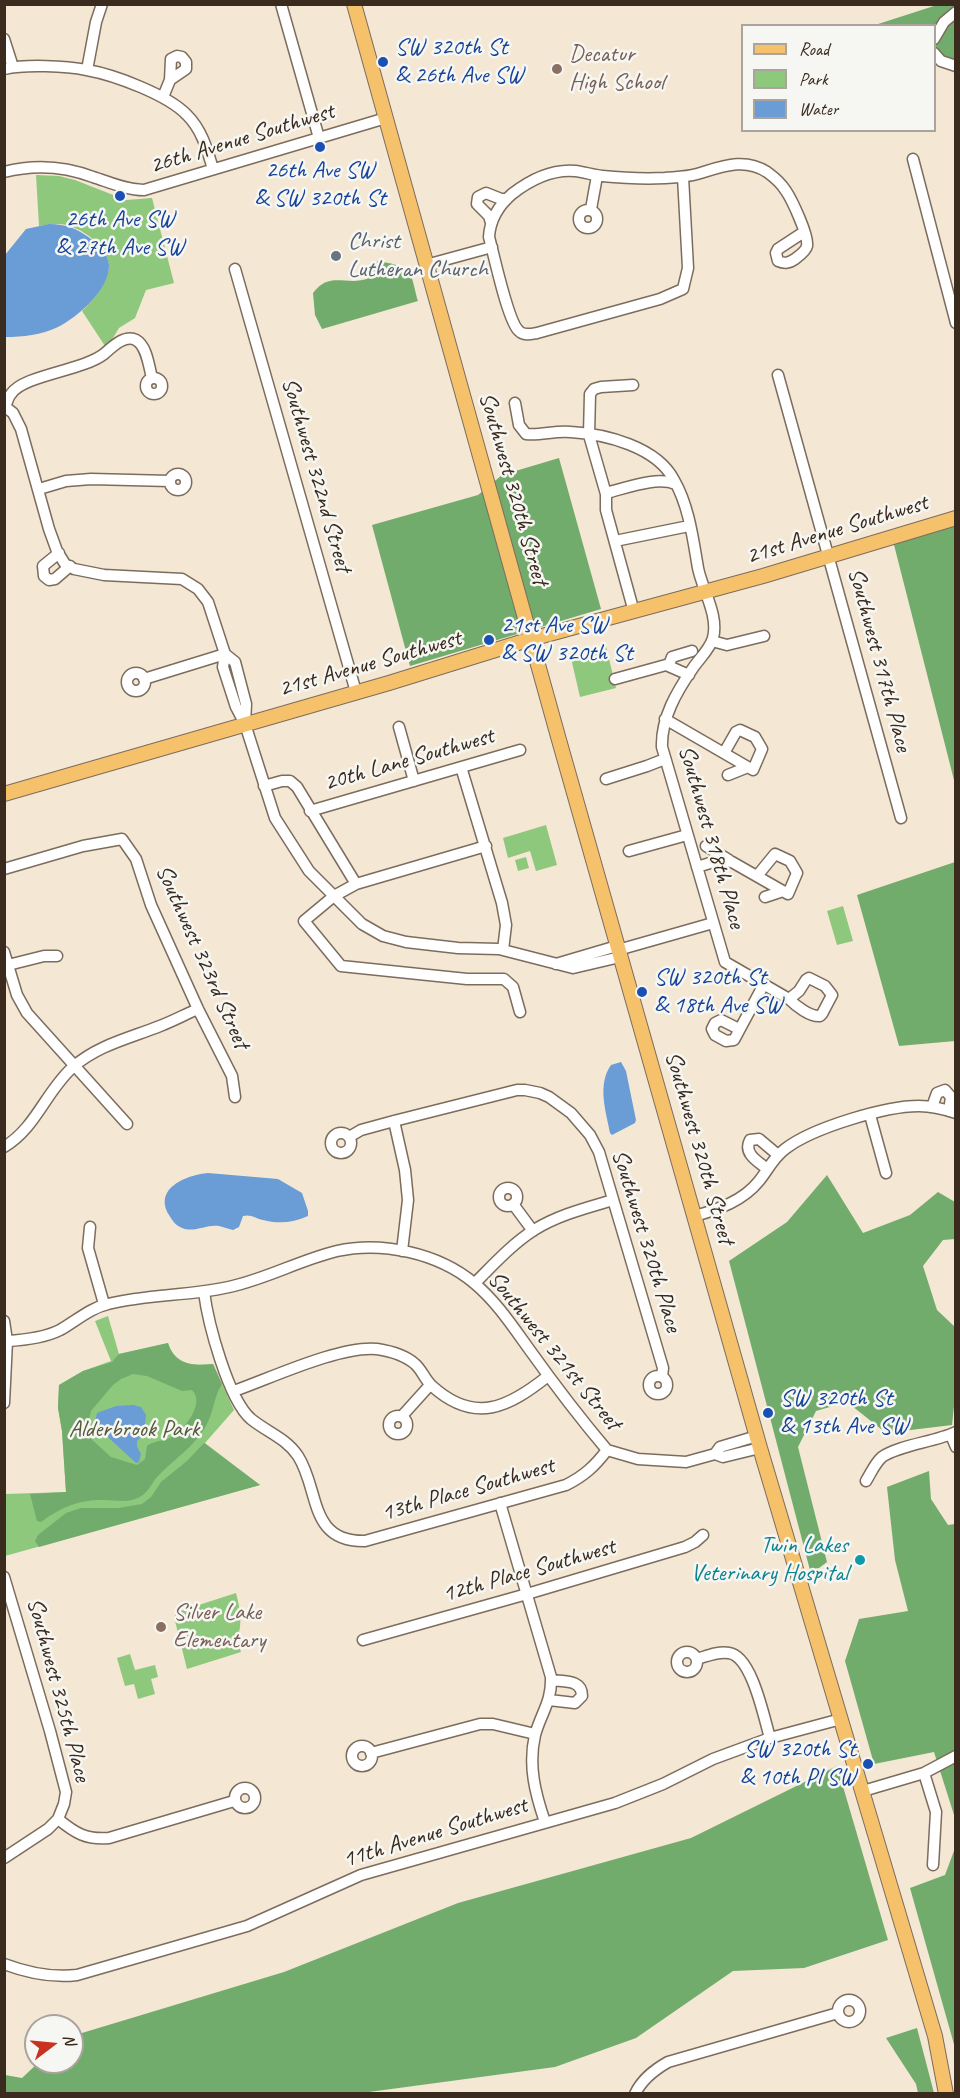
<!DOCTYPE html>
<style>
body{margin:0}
#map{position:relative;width:960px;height:2098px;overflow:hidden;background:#f4e7d4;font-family:Caveat,sans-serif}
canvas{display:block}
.frame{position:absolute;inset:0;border:6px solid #3b2a1e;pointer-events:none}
.legend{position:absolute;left:741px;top:24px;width:195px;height:108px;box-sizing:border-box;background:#f6f6f2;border:2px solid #aba49d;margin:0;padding:8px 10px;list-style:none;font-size:18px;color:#3b2a1e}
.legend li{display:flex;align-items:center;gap:12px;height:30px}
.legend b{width:30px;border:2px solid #aba49d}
.north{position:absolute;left:24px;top:2014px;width:60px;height:60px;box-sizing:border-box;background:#f6f6f2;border:2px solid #aba49d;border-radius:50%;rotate:74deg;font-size:16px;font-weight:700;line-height:24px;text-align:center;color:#3b2a1e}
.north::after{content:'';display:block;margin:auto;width:21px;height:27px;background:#c8321e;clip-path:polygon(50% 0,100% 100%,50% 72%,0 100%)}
</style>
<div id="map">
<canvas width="960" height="2098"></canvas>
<div class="frame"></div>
<ul class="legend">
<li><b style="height:8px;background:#f5c16b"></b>Road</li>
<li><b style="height:16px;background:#8ec87c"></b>Park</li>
<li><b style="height:16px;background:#6a9cd5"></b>Water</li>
</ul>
<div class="north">N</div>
</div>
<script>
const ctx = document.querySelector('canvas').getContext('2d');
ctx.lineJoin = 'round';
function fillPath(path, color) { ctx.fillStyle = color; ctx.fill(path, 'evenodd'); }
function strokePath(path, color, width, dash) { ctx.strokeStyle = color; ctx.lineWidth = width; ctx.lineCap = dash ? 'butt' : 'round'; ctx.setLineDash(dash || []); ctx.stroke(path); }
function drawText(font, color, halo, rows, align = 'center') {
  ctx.font = font + ' Caveat,sans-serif'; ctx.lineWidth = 5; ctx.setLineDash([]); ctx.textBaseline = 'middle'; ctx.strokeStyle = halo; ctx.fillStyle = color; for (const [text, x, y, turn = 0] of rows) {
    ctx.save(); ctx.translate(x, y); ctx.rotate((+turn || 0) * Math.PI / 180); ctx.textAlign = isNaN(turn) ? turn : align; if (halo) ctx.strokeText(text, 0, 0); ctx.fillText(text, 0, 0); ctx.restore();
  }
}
fillPath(new Path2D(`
 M36,175L59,176L75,180L126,200L152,198L174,283L146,290L135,318L119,328L110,343L105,346L82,311C93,301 108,283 109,267C109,247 84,230 67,225C58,223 48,224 39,226Z
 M606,646L616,688L580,697L571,658Z
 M546,825L557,865L536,871L530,851L508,858L503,838Z
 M526,857L529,868L518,871L515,860Z
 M843,906L853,941L837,945L827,911Z
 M108,1316L119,1354L168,1343C175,1365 194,1366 213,1364L234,1410L205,1443L260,1485L5,1556L6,1494L66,1492L62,1431L58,1408L59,1385L83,1371L111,1361L95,1321Z
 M236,1593C240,1608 243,1624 237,1639L241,1652L187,1669L174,1617L177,1612Z
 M130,1654L135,1670L155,1665L158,1677L151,1679L155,1694L138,1699L134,1684L125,1686L117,1658Z`), '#8ec87c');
fillPath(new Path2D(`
 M937,5H955V59L935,65L934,26H872Z
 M378,261C414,268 409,267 418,301L322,329L315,315L313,293C330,270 347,287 369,278L373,264Z
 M559,458L601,609L410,666L372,525L478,495L502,475Z
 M955,518V784L892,537Z
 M955,862V1041L899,1046L857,895Z
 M827,1175L863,1233L910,1215L938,1192L955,1202V1239L943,1240L923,1266L937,1310L955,1327V1397L952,1425L886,1433L847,1402L816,1411L798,1447L827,1562L811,1574L729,1261L787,1222Z
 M168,1343C175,1366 194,1366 213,1364L222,1384C214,1397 214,1409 208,1422C197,1445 175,1458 158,1476C153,1481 150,1489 144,1494C142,1496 136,1499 132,1500C123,1502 113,1500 105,1500C80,1499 61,1507 41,1522L37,1521L30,1494L66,1492L62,1431L58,1408L59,1385L83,1371L112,1362L119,1354ZM133,1374L147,1376L182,1391L192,1390C206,1404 183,1431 170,1438C162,1441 154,1441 147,1446L145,1459L137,1465L111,1457L89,1437L87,1429L91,1411L113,1385L121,1379Z
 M204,1443L260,1485L39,1547L35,1541L38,1535L66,1513L81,1508H118L142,1504L151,1497L161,1482L187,1461Z
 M929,1471L931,1499L948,1525L955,1524V1818L934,1752L874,1764L845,1661L859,1619L908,1611L895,1560L887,1487Z
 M837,1766L888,1940L804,1968L733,1971L636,2038L555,2067L354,2094L5,2093V2075L22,2078L39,2062H72V2036L284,1972L458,1903L691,1838Z
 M955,1848H956L955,2048L910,1888L945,1875Z
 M917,2028L934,2093H918L916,2084L886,2038Z`), '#72ac6c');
fillPath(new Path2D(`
 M49,224C66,224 78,229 91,239C100,246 108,254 109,265C110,289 78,317 58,327C41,335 23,337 5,337V255L26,229Z
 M621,1062L626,1071L636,1120L635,1123L612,1135L610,1133C606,1111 597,1085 611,1065Z
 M208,1173L278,1179L302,1193L308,1211V1216C293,1223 278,1224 263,1220C255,1218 251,1214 243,1216L239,1227L233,1230C228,1229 224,1227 219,1226C206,1224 195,1233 182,1228C175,1225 173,1221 169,1215C153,1188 187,1175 208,1173Z
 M133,1405L141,1407L146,1415L144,1434L137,1441V1447L141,1454L139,1462L136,1463L110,1439L95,1421L97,1413L116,1406Z`), '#6a9cd5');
const minor = new Path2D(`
 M281,4L319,138
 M4,39L13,67
 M934,39L944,22L956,12
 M934,53L941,61L956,66
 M4,69C26,64 66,66 87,70C115,75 168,95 187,115C202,130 207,149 213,169
 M87,70L96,22L102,4
 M163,97L170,80L186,69V62L182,57L177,56L171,59L170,80
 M913,159L956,323
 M4,172C35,164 64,166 93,177C109,182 126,190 144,190L386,118
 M683,177L688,268L683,289L660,299L537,333C531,334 524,336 519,331C508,322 494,255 489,237C490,219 498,206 512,194C530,180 551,169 575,171C584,172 593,175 602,176C623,178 644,179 665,178C676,177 686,177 697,174C721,167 744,157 767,172C774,177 781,183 786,191C792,200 809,236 807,246C806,251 799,256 795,259C789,263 785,264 778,261L776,253L778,249L804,232
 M591,209L597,176
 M579 219a9 9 0 1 1 18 0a9 9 0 1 1-18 0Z
 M491,223L489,216L477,204L478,197L486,193L501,199H507
 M426,265L492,247
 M235,269L356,692
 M778,375L901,818
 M146 386a8 8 0 1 1 16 0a8 8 0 1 1-16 0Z
 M633,385L601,387L594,389L590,394L589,435L606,494V510L634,612
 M515,403L519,425L526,434C540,436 556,430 571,432C606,434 657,447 674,480C689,506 693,539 698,568C702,589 719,615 713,638C710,649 699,659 693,668C677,691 661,718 662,747L725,962L789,999C796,1006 810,1017 820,1016L822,1014L832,995L825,986L809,978L806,980L799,991L789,999
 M4,406L13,413L21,429L49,529L57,551L65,564L74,569L104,575L182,579L198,589L208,602L225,654L223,667L236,707L245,724L275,818L309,871L362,924L383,936L406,942L458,948L499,949L573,968L620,957
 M5,407C7,403 8,397 11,394C23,375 82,371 104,354C112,347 125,334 136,340C147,346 149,367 152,378
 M170 482a8 8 0 1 1 16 0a8 8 0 1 1-16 0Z
 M39,489L66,481L91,479L170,481
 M606,493C627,488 656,476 676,484
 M615,541L689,526
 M59,553L43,566L44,576L49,580L55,579L70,566
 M712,641L727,645L764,636
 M225,654L235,662L246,704L245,724
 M669,665L672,657L692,651
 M127 682a9 9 0 1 1 18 0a9 9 0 1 1-18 0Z
 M144,679L225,654
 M615,679L666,665L689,675
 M665,719L753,770L762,749L755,737L740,730L736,732L724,753
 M399,727L414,781
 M461,767L502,903L506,925L503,950
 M728,775L748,767
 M606,779L647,766L665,759
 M264,786L282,781H290L297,787L356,884
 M310,811L520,750
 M486,846L356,884L334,896L304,921L341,966L467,979H504L513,987L520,1012
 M706,846L729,860
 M629,851L687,835
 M697,867L720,860L732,862L788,894L797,873L790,861L775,854L757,876
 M4,869L83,846L122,839L136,859L151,905L198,1009L232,1076L235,1097
 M765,897L783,891
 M618,950L713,923
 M4,952L17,995L27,1013L127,1124
 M556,964L617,946
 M8,965L44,956H57
 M739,1029L721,1020L715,1023L712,1029L715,1035L726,1041L734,1040L764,984
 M932,1107L937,1093L945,1090L951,1097L949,1111
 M870,1115L886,1173
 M394,1121L405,1170L408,1200L402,1251
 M331 1143a10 10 0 1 1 20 0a10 10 0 1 1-20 0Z
 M349,1137L361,1130L394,1121L517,1090H525L540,1093L549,1097L571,1113L590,1135L599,1152L663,1368L662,1377
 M4,1147C36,1128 46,1091 73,1067C98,1045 130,1038 160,1026C173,1021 186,1014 198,1009
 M766,1168C757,1161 743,1153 750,1140L759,1139L778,1155
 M499 1197a9 9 0 1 1 18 0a9 9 0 1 1-18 0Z
 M513,1204L533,1231
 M695,1216C719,1209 743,1201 759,1181C768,1170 773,1158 785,1149C812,1128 885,1106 919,1106C932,1106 944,1109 956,1113
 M90,1227L88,1248L104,1304
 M475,1283C493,1265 512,1244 534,1230C558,1215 586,1208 613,1200
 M204,1292C208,1323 228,1399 251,1419C267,1432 286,1438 298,1456C320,1490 308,1542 365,1541L566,1485C584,1476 595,1466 607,1450
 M4,1321L7,1341L4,1403
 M7,1341C25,1340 44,1338 60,1330C76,1321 90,1308 108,1304C148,1294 189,1296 229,1287C266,1279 300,1260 337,1251C382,1241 438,1253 474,1283C496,1301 513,1327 529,1349C554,1384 579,1417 607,1450
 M649 1385a9 9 0 1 1 18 0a9 9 0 1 1-18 0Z
 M234,1391C271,1378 341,1345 377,1349C390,1351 405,1355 415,1364C422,1370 425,1380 432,1386C475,1425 509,1407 548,1376
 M389 1425a9 9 0 1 1 18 0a9 9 0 1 1-18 0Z
 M402,1416L430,1385
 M951,1435L956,1447
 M607,1450L638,1459L686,1462L715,1454L723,1457L760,1448
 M715,1454L720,1447L757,1436
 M866,1481C871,1473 875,1463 882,1457C899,1445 935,1442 956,1432
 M500,1503L551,1677C552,1702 541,1713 535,1735C528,1765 535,1793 545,1822
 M4,1577L50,1731L66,1792L64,1804L58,1819L48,1829L4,1858
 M363,1640L527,1594L685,1547L695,1542L703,1535
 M677 1662a10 10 0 1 1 20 0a10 10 0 1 1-20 0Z
 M697,1659C707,1656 718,1651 729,1653C752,1656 764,1718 770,1738
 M549,1700L575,1703L582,1696C582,1679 564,1682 551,1680
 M352 1756a10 10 0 1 1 20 0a10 10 0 1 1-20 0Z
 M371,1753L480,1724H493L535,1734
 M924,1773L936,1812L933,1865
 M235 1798a10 10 0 1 1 20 0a10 10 0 1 1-20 0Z
 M863,1791L924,1773L956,1756
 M58,1819C75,1833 86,1840 109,1838L234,1801
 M4,1964C28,1973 52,1978 77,1975L247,1926L361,1875L615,1803L663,1784L713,1759L770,1738L841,1719
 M838 2011a11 11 0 1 1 22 0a11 11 0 1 1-22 0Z
 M635,2094C642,2079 654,2070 668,2062L838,2013`);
const major = new Path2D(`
 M354,4L559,740L760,1448L935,2036L946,2094
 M4,794L389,683L531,639L763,576L956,518`);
strokePath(minor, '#7c6c5e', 13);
strokePath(major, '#7c6c5e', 16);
strokePath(minor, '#fff', 10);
strokePath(major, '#f5c16b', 14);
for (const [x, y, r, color] of [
 [383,62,6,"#1a4fb4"],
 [557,69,6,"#8d6e63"],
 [320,147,6,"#1a4fb4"],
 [120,196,6,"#1a4fb4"],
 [336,256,6,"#6b7280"],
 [489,640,6,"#1a4fb4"],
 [642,992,6,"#1a4fb4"],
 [768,1413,6,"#1a4fb4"],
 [860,1560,6,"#0f9aa8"],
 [161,1627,6,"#8d6e63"],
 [868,1764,6,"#1a4fb4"]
]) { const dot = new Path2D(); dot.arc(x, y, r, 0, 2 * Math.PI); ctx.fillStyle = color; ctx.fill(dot); strokePath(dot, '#f6f6f2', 2); }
drawText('24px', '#164399', '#f6f6f2', [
 ["SW 320th St",395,48],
 ["& 26th Ave SW",395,76],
 ["26th Ave SW",320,171,"center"],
 ["& SW 320th St",320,199,"center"],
 ["26th Ave SW",120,220,"center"],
 ["& 27th Ave SW",120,248,"center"],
 ["21st Ave SW",501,626],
 ["& SW 320th St",501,654],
 ["SW 320th St",654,978],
 ["& 18th Ave SW",654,1006],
 ["SW 320th St",780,1399],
 ["& 13th Ave SW",780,1427],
 ["SW 320th St",856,1750,"right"],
 ["& 10th Pl SW",856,1778,"right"]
], 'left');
drawText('24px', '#785e54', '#f6f6f2', [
 ["Decatur",569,55],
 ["High School",569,83],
 ["Silver Lake",173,1613],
 ["Elementary",173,1641]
], 'left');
drawText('24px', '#3b2a1e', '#f6f6f2', [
 ["26th Avenue Southwest",242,139,-17],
 ["Southwest 322nd Street",316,475,74],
 ["Southwest 320th Street",513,489,74],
 ["21st Avenue Southwest",837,530,-17],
 ["Southwest 317th Place",879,660,75],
 ["21st Avenue Southwest",370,664,-16],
 ["20th Lane Southwest",409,760,-16],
 ["Southwest 318th Place",711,837,74],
 ["Southwest 323rd Street",202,957,66],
 ["Southwest 320th Street",699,1148,74],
 ["Southwest 320th Place",646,1241,73],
 ["Southwest 321st Street",554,1351,51],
 ["13th Place Southwest",468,1490,-16],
 ["12th Place Southwest",529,1571,-16],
 ["Southwest 325th Place",58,1690,75],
 ["11th Avenue Southwest",435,1833,-17]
]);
drawText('24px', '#5b616d', '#f6f6f2', [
 ["Christ",348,242],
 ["Lutheran Church",348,270]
], 'left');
drawText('24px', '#54593a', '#f6f6f2', [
 ["Alderbrook Park",134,1430]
]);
drawText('24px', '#0d838f', '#f6f6f2', [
 ["Twin Lakes",848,1546],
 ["Veterinary Hospital",848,1574]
], 'right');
</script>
